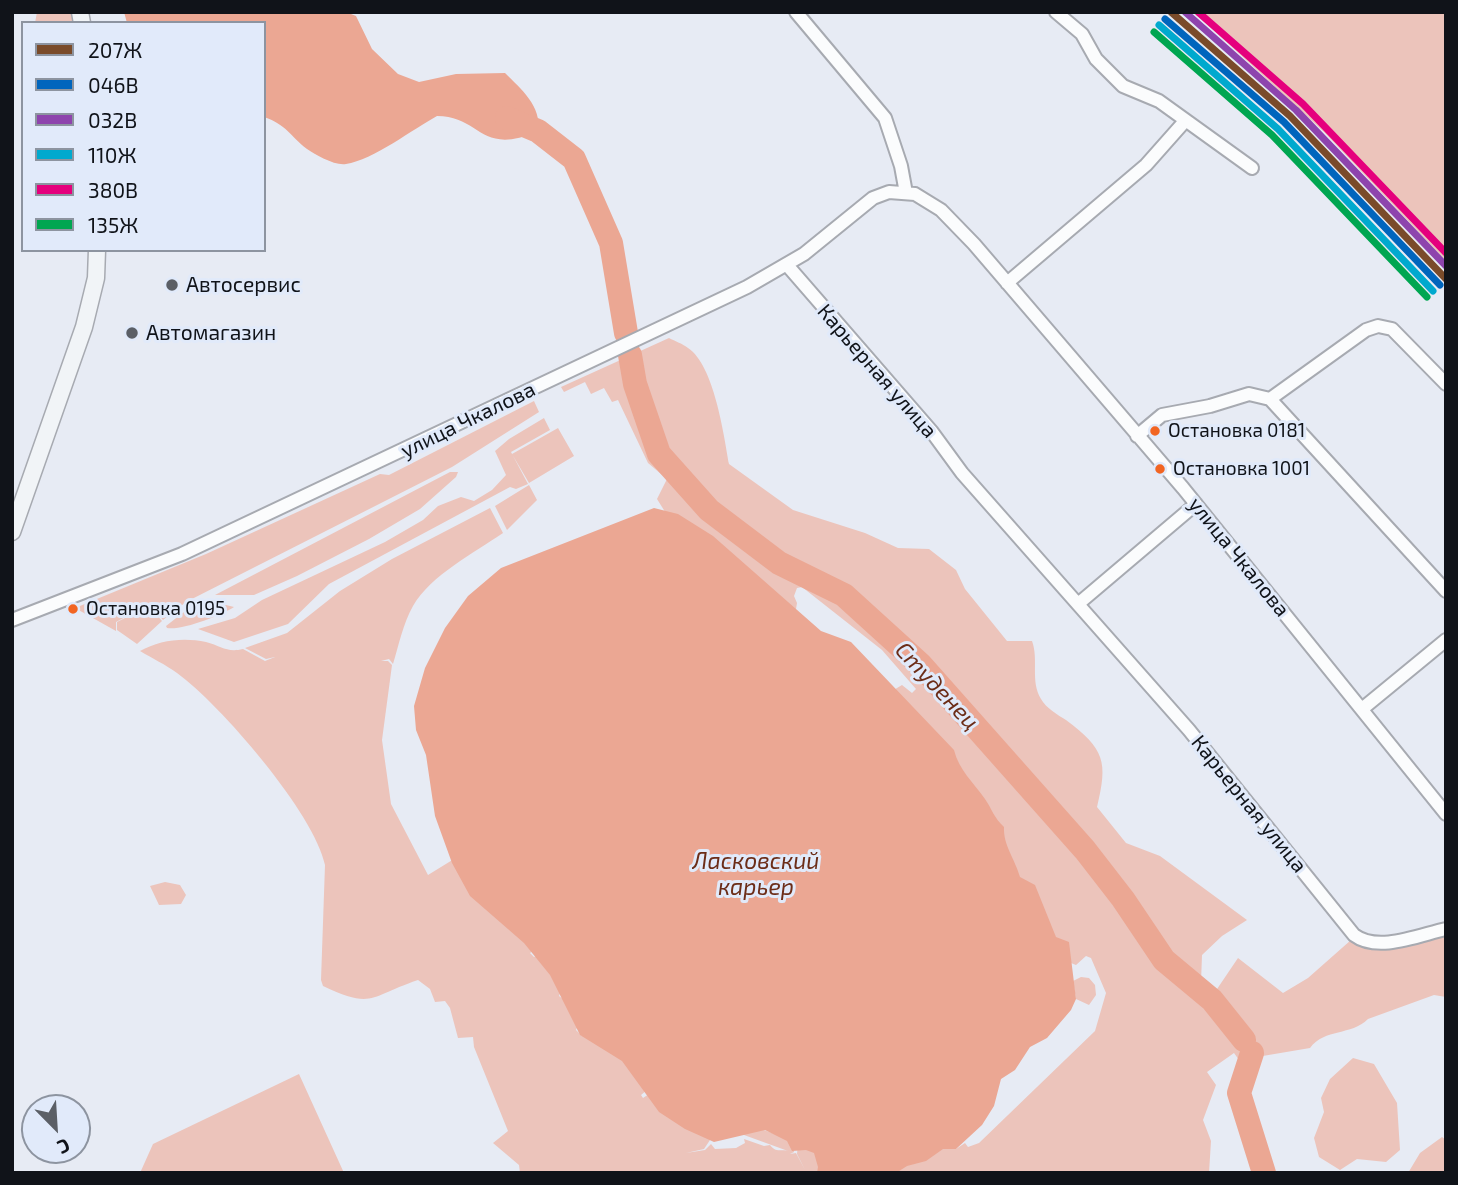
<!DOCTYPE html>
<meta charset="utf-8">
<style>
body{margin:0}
#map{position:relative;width:1458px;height:1185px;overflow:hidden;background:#e7ebf4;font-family:"Exo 2",sans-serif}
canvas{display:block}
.frame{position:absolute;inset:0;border:14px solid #101319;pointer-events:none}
.legend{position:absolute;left:21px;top:21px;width:245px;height:231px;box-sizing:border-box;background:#e1eafa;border:2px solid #8d94a0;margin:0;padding:9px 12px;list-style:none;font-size:21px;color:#101319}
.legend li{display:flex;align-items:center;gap:14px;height:35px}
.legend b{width:35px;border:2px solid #8d94a0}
.north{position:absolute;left:21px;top:1094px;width:70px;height:70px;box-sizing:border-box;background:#e1eafa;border:2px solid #8d94a0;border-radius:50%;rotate:156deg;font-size:19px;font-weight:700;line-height:28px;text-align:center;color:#101319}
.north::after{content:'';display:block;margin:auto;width:24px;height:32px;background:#5b5f66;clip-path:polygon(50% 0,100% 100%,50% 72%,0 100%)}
</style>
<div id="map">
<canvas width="1458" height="1185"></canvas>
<div class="frame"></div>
<ul class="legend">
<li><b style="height:9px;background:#7a4b2a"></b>207Ж</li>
<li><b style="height:9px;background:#0065bd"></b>046В</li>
<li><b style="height:9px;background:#8e44ad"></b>032В</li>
<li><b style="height:9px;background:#00a9ce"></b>110Ж</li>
<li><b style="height:9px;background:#e5007d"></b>380В</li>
<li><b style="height:9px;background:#00a651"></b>135Ж</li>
</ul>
<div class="north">С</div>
</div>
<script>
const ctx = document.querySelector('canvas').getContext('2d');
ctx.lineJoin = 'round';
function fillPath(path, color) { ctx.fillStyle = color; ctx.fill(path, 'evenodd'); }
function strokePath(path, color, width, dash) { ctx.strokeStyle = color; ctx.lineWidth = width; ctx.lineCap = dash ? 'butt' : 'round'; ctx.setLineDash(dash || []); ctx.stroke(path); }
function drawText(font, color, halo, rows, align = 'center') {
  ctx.font = font + ' "Exo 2",sans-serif'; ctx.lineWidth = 6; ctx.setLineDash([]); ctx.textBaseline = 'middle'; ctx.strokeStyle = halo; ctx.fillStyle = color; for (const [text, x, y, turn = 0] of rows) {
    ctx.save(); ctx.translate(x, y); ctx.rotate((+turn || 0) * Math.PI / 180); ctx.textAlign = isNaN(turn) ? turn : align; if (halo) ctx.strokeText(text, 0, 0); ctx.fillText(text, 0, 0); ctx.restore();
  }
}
fillPath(new Path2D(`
 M37,12H71L73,23H35Z
 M1194,12H1446V261L1324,132Z
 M669,338C675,341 683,344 688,348C714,365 724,435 729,464L793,510L865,533L898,548L929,549L956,570L965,589L1007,641H1032C1039,660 1030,681 1041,699C1046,708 1058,715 1066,720C1105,749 1108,762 1097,807L1126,843L1160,856L1247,920L1222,936L1202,955L1201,983L1215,992L1238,958L1283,993L1308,978L1351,940L1377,949L1446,934V997L1434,995L1368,1019C1351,1036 1325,1028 1310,1048L1239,1060L1234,1053L1207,1072L1216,1085L1203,1120L1211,1141L1209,1173H889L934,1140L956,1149L965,1143L968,1147L979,1143L1095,1031L1106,993L1091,958L1086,956L1076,965L1071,963L1027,890L887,694L902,685L912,693L916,689L882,650L802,587L797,588L794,596L797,603L795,615L667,515L657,499L667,479L648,463L618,400L612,402L604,388L591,394L585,382L564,392L561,387Z
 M534,401L539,412L452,467L186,602L163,620L158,614L142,608L116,622V631L75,608L206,554L380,474L389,475Z
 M544,418L550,430L511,452L528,484L516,489L510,487L329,584L288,624L234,642L198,629L235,618L262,600L385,542L423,520L438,506L461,497L474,501L492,490L506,475L495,451L509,439Z
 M558,428L574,456L529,483L512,454Z
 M450,472H458L456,477L420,509L369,539L297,576L254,595H215Z
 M529,485L537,500L507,530L495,506Z
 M490,508L503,533C474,553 431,575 413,606C403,624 399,644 393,664L389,659L381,661H388L392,665L382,740L391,804L428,875L454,859L539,947L530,953L534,957L541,953L561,990L559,996L568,1003L578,1025L576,1030L582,1036L601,1030L647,1090L641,1095L643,1098L649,1094L714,1134L704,1149L686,1153L705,1150L711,1144L715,1149L736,1148L745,1143L744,1139L764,1146L770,1145C776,1153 780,1149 788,1151L744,1135L742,1130L756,1127L793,1141L794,1152L790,1154L796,1153L805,1170L797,1154L798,1144L820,1154L819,1171L520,1173L519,1165L493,1143L508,1131L474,1047L473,1037L458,1038L450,1008L445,1001L435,1002L430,989L418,980C370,996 374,1010 323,986L321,980L325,865C315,814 220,704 177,673C166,665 152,658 140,651C159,640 184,637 206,642C221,646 227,653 243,649L265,661L275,657L266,659L245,648L287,633L340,591L392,559Z
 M214,602L234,607C222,615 181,631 167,628L166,626L189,608Z
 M141,610L157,615L162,621L137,644L117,630V622Z
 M165,882L180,885L186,895L181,904L159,905L150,886Z
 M1081,977L1089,978L1095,985L1096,995L1089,1005L1076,999L1073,981Z
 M1353,1058L1374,1064L1397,1103L1400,1150L1386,1162L1357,1159L1340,1170L1319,1157L1314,1138L1324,1112L1321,1098L1330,1079Z
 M299,1074L344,1173H140L153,1144Z
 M1442,1137L1446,1140V1173H1408L1420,1153Z`), '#ecc4bb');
fillPath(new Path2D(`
 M124,12H346L356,16L372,49L398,74L419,82L456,74L505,73C521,89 542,106 538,131C480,157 481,116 437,116C413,129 373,160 346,164C335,166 316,155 307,149C289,135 287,125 264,117V23H127Z
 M654,508L678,514L713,536L821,631L851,642L954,750C959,770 973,782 985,799C992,809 994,818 1004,827C1003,845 1015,859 1020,877L1035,885L1056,937L1069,942L1076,999L1071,1010L1047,1038L1030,1047L1015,1070L1001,1079L994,1106L982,1125L956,1149H943L926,1161L907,1166L896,1173H817L818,1167L814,1153L806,1150L792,1151L787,1141L765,1130L714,1142L685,1129L659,1112L622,1061L580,1035L550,975L524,943L470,896L452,863L435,816L426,755L416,730L414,706L425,668L445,628L468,596L501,568Z`), '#eba793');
strokePath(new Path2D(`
 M507,118L538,131L574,159L611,243L626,333
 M630,355L635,384L659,454L709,510L779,563L844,595L921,665L1085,850L1123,899L1164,960L1212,1000L1244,1040
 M1252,1053L1239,1093L1264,1173`), '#eba793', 24);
const street = new Path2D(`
 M796,12L885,118L901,166L906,193
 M1056,12L1082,34L1096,59L1123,86L1159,101L1252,168
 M787,265L932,432L962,473L1189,730L1354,935C1378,953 1419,935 1446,929
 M1007,283L1146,165L1185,121
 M1270,399L1366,330L1378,326L1392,329L1446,384
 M1137,436L1162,415L1210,406L1249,394L1270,399L1446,591
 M1078,604L1196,504
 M12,620L182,554L747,287L804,254L873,198L889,192L915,194L941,210L974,244L1183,488L1446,814
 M1362,709L1446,640`);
const secondary = new Path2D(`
 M80,12L82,23
 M12,532L84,327L96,278L97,250`);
strokePath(street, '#a7aab1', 16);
strokePath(secondary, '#a7aab1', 19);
strokePath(street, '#fbfcfd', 12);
strokePath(secondary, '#f1f4f7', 16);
strokePath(new Path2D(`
 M1171,12L1290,116L1446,279`), '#7a4b2a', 7);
strokePath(new Path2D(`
 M1165,19L1284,122L1440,285`), '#0065bd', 7);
strokePath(new Path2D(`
 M1185,12L1296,110L1446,266`), '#8e44ad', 7);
strokePath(new Path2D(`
 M1159,25L1278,129L1433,291`), '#00a9ce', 7);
strokePath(new Path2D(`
 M1198,12L1303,104L1446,253`), '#e5007d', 7);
strokePath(new Path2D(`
 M1154,32L1272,135L1427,297`), '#00a651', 7);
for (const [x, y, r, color] of [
 [172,285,7,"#5b5f66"],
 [132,333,7,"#5b5f66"],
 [1155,431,6,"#f26522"],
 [1160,469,6,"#f26522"],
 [73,609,6,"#f26522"]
]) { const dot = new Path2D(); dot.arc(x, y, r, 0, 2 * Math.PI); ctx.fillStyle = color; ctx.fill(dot); strokePath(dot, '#e1eafa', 2.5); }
drawText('19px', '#101319', '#e1eafa', [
 ["Остановка 0181",1168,431],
 ["Остановка 1001",1173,469],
 ["Остановка 0195",86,609]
], 'left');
drawText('21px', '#101319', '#e1eafa', [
 ["Автосервис",186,285],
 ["Автомагазин",146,333]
], 'left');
drawText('21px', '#101319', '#e1eafa', [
 ["Карьерная улица",877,371,49],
 ["улица Чкалова",468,420,-26],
 ["улица Чкалова",1239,557,51],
 ["Карьерная улица",1249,804,51]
]);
drawText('italic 23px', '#6c2d18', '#e1eafa', [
 ["Студенец",937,686,47],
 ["Ласковский",756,861],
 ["карьер",756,887]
]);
</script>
